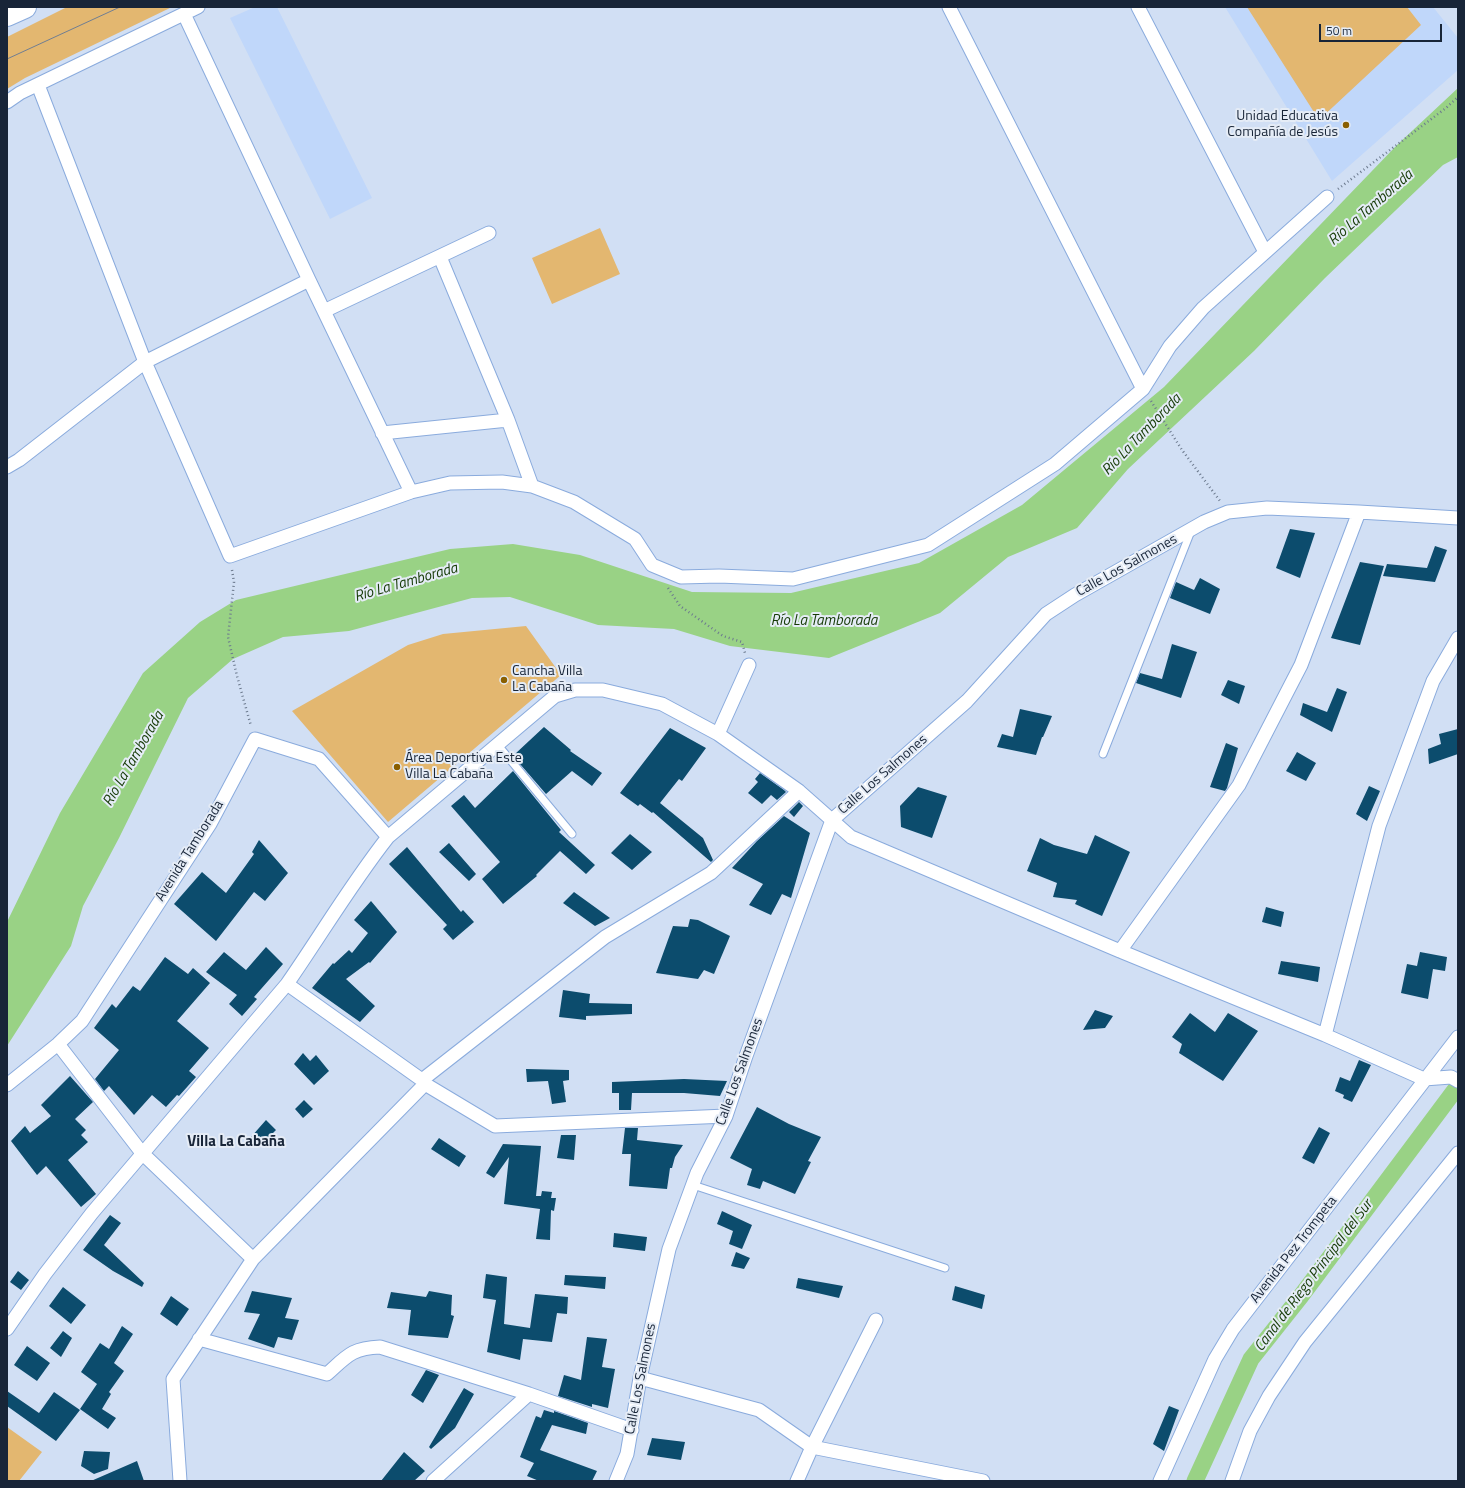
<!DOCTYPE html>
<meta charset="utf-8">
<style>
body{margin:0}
#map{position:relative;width:1465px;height:1488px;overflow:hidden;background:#d1dff4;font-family:"Titillium Web",sans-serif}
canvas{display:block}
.frame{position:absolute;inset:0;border:8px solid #182538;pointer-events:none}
.scale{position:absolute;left:1319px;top:24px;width:123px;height:18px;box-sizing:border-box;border:2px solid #182538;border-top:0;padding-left:5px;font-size:12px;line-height:14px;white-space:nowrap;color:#182538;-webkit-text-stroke:3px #e5ecf6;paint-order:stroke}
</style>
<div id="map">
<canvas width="1465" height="1488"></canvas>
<div class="frame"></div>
<div class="scale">50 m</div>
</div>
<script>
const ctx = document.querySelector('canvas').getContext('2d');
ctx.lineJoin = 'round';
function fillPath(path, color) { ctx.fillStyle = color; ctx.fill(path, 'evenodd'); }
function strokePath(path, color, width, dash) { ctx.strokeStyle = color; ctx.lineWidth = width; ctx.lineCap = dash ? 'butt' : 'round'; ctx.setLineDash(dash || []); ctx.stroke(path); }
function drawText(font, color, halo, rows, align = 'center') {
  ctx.font = font + ' "Titillium Web",sans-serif'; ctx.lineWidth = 4; ctx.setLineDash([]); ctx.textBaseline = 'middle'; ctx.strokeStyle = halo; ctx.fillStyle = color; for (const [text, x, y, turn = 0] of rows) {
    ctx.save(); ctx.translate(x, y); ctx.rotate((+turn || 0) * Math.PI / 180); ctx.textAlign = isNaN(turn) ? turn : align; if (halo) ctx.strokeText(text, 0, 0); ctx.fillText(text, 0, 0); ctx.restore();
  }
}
fillPath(new Path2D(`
 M255,7H277L372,198L330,219L230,18Z
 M1225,7H1433L1458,38V70L1332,181Z`), '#c0d7fa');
fillPath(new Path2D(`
 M67,7H172L25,78L7,89V37Z
 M1247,7H1407L1421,25L1319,120Z
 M600,228L620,274L552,304L532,258Z
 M526,626L561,675L388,822L292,711L408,645L443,634Z
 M7,1427L42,1452L19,1481H7Z`), '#e3b770');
fillPath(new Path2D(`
 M1458,88V157L1443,165L1325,278L1254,351L1128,469L1077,528L1008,557L940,613L829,658L730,646L674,629L598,625L510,597L472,598L349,631L283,637L233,659L188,698L119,838L83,906L71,946L7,1046V922L60,813L143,673L200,622L236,600L450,549L513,544L580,555L692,592L791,593L919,563L1022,505L1164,387L1397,145Z`), '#99d285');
strokePath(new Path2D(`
 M1195,1481L1251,1359L1301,1296L1458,1086`), '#99d285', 17);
fillPath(new Path2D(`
 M1290,529L1315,533L1300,578L1276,568Z
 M1435,546L1447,550L1435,582L1383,576L1387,564L1427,568Z
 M1360,562L1384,566L1360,645L1331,638Z
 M1200,578L1220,589L1210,614L1170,598L1176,582L1194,590Z
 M1172,644L1197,652L1181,698L1136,683L1140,673L1162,679Z
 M1228,680L1245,686L1239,704L1221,695Z
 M1337,688L1347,692L1332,732L1300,715L1303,703L1327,712Z
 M1020,709L1052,716L1043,737H1042L1036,755L997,747L1002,734L1013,737Z
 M544,727L571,750L570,751L602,773L592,786L572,771L546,794L520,764L522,762L515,754Z
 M670,728L706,748L682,781L679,779L660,803L703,838L713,860L711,862L653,812L652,813L640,804L638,806L620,793Z
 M1458,729V754L1429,764L1428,749L1441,744L1439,734Z
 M1226,743L1238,748L1227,788L1225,791L1210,787Z
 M1297,752L1316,763L1306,781L1286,771Z
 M513,771L561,830L559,832L595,865L586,874L560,851L536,875L537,876L503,904L482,879L500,862L451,806L464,795L475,808Z
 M760,773L784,790L786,792L777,800L771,795L762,804L748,793L758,782L755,779Z
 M1369,786L1380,791L1367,821L1356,814Z
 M918,787L947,796L932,838L901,827L900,806Z
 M799,802L803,806L794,817L789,812Z
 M784,816L810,833L791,898L782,894L771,915L749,905L763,884L732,868L757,841Z
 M630,834L652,852L632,870L611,853Z
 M1095,835L1130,852L1102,916L1075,904L1077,900L1053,897L1057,883L1027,871L1040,838L1054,845L1087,854Z
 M259,840L288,873L265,901L254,892L216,941L174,904L202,872L226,893L254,854L252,852Z
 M449,843L476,874L469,881L439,852Z
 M407,847L461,912L463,910L474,922L453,940L443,929L447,925L389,864Z
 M574,892L610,918L595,926L563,903Z
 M371,901L397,932L370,963L369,962L346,979L375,1006L360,1022L312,988L333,963L334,964L349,950L352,953L368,933L354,920Z
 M1266,907L1284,912L1281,927L1262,922Z
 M690,919L698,920L730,936L714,974L704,970L698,979L656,973L673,926L688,927Z
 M266,947L283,964L254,997L257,999L242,1016L229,1004L237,995L206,972L224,952L246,970Z
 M1420,952L1447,957L1445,971L1433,969L1428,999L1401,993L1407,964L1417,966Z
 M165,957L188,974L193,968L210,983L177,1021L209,1048L189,1071L196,1077L179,1096L177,1095L166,1107L152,1095L134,1115L109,1086L104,1091L95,1079L119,1050L94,1028L112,1004L116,1008L133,986L140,991Z
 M1281,961L1320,967L1318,982L1278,974Z
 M563,990L590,994L589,1003L632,1004V1014L586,1016V1020L559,1017Z
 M1095,1010L1113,1016L1105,1028L1083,1030Z
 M1190,1013L1215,1032L1228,1013L1258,1031L1223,1081L1179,1053L1182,1044L1172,1037Z
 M303,1053L310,1061L316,1055L329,1071L314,1085L294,1064Z
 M1359,1060L1371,1065L1352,1102L1343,1098L1344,1095L1335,1091L1340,1077L1350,1081Z
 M526,1069L569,1070V1080L563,1081L566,1102L552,1104L548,1081L527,1082Z
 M70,1076L93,1102L75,1119L86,1130L81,1135L88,1142L68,1160L96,1194L81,1207L46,1166L37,1175L11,1141L25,1126L30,1133L51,1116L41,1105Z
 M684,1079L727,1081L720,1096L684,1093H632L631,1110H619V1093H612V1082Z
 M304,1100L313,1109L303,1118L295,1109Z
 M757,1107L789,1124L821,1137L808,1161L811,1162L795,1194L763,1181L760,1189L747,1185L752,1169L730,1158Z
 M266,1120L276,1130L260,1146L251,1137Z
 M1319,1127L1330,1133L1314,1164L1302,1158Z
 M625,1128H638L637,1140L683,1145L675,1157L672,1168H670L667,1189L629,1186L631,1154H622Z
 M561,1135H576L574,1160L557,1158Z
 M439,1138L466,1156L459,1167L431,1149Z
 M503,1144L541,1146L536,1196H541L542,1191L552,1192L551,1198H556L554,1211L551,1210L550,1240L536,1239L540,1209L504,1204L509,1157L494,1178L486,1173Z
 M722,1211L752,1225L742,1249L729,1244L733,1231L717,1224Z
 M110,1215L121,1223L104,1245L144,1283L142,1287L113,1271L83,1250Z
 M614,1233L647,1237L645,1251L613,1247Z
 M736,1252L750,1258L744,1269L731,1266Z
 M18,1271L29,1280L21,1290L10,1282Z
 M486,1274L507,1277L504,1324L530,1328L535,1294L568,1297L567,1314L557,1313L552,1342L523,1339L520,1360L487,1352L496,1300L483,1298Z
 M565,1275L606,1277L605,1289L564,1285Z
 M798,1278L843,1286L839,1298L796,1288Z
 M955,1286L985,1295L982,1309L952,1300Z
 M63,1287L86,1305L71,1324L49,1306Z
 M252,1291L292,1298L285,1318L299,1320L292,1340L278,1337L274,1348L248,1339L260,1314L244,1312Z
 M429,1291L452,1295L451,1315L454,1316L448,1338L408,1335L411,1310L387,1308L391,1292L426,1297Z
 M171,1296L189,1309L177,1326L160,1314Z
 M122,1326L133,1334L114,1363L124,1371L109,1392L111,1394L102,1409L116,1418L108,1429L80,1409L97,1384L81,1372L100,1343L109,1349Z
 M63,1331L72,1338L61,1357L50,1348Z
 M587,1337L607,1339L602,1367L615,1369L608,1408L592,1404V1407L558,1396L564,1375L581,1380Z
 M27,1346L50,1363L37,1381L14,1365Z
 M426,1370L439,1375L423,1403L411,1395Z
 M464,1388L474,1394L455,1428L431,1449L429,1447Z
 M7,1391L39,1413L54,1392L80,1410L56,1441L7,1406Z
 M1169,1406L1179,1410L1164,1451L1153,1444Z
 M544,1410L554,1413V1411L588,1423L586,1434L552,1425L540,1450L597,1471L592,1481H539L527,1476L534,1463L520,1457L536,1416L541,1418Z
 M652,1438L685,1442L681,1460L647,1455Z
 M84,1451L110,1452L108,1469L94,1474L81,1466Z
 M404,1452L425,1471L414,1481H381Z
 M137,1461L144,1481H91Z`), '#0c4c6d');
const service = new Path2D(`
 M497,744L572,834
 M1103,754L1191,531
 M693,1185L945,1268`);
const minor = new Path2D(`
 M949,7L1143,389
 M1138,7L1265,252
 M184,14L309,280L411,492
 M38,85L145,362L230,556L411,492L450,483L502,482L532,486L574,502L635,539L652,565L681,577L719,576L793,579L928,545L1055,464L1143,389L1170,346L1203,308L1327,197
 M7,102L20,93L198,7
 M440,257L508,420L532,486
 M324,311L489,233
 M382,433L508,420
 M7,467L19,460L145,362L309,280
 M718,734L749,665
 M1120,951L1239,785L1301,665L1359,512
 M287,984L422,1080L425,1084L495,1126L726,1116
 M1325,1035L1379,826L1433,681L1458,638
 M58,1044L142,1153L253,1259
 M422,1080L605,937L711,873L799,791
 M7,1085L58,1044L82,1021L210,824L255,739L319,759L388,837
 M7,1329L45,1274L92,1213L287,984C321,935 351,884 388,837L555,696L575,690H603L662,704L718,734L799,791L851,837L1120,951L1325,1035L1424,1079L1451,1077L1458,1081
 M199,1339L327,1374C347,1356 352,1348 380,1347L529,1394L632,1430
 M640,1378L759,1410L812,1447L983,1481
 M180,1481L173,1379L253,1259L425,1084
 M433,1481L529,1394
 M616,1481L627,1454L640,1378L669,1249L697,1173L726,1116L746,1056L832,820L967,701L1046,614L1075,595L1204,522L1228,512L1267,508L1359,512L1458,518
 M797,1481L812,1447L876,1320
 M1160,1481L1215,1359L1233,1329L1458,1037
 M1232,1481L1250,1431L1269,1396L1305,1342L1458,1153`);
const trunk = new Path2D(`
 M7,15L25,7`);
strokePath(service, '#8aabdd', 9);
strokePath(minor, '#8aabdd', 15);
strokePath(trunk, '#8aabdd', 24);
strokePath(new Path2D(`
 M1338,189L1446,108L1458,97
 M1151,401L1182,450L1220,501
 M232,570L234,582L228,637L237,676L251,726
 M668,588L680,606L723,636L742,642L745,653`), '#6c7a8e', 2.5, [1, 3]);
strokePath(service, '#fff', 7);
strokePath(minor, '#fff', 13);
strokePath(trunk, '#fff', 22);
strokePath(new Path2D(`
 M7,59L120,7`), '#707e92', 1);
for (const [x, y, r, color] of [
 [1346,125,4,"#8a5f00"],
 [504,680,4,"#8a5f00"],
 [397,767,4,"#8a5f00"]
]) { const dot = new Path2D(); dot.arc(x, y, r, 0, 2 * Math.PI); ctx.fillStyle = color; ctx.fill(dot); strokePath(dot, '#e5ecf6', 1.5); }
drawText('14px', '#182538', '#e5ecf6', [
 ["Unidad Educativa",1338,117,"right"],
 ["Compañía de Jesús",1338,133,"right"],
 ["Cancha Villa",512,672],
 ["La Cabaña",512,688],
 ["Área Deportiva Este",405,759],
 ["Villa La Cabaña",405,775]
], 'left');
drawText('14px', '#182538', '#e5ecf6', [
 ["Calle Los Salmones",1127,566,-29],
 ["Calle Los Salmones",883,775,-41],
 ["Avenida Tamborada",190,851,-58],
 ["Calle Los Salmones",740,1072,-70],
 ["Avenida Pez Trompeta",1294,1250,-52],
 ["Calle Los Salmones",641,1379,-79]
]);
drawText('italic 15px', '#163b06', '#e5ecf6', [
 ["Río La Tamborada",1371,208,-41],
 ["Río La Tamborada",1142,435,-46],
 ["Río La Tamborada",406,583,-16],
 ["Río La Tamborada",824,621],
 ["Río La Tamborada",134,759,-60],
 ["Canal de Riego Principal del Sur",1314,1276,-53]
]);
drawText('bold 15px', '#182538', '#e5ecf6', [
 ["Villa La Cabaña",236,1142]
]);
</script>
